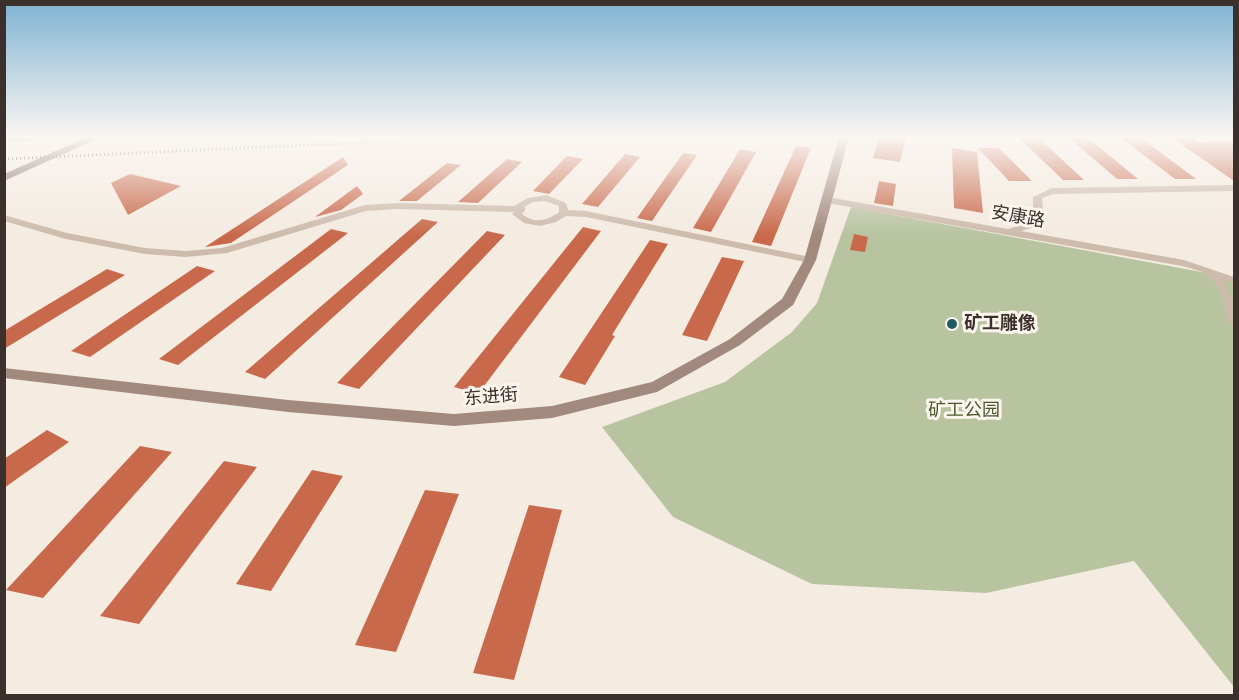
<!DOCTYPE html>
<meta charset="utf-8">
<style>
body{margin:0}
#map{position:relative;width:1239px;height:700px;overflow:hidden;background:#f4ebe1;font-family:"IBM Plex Sans",sans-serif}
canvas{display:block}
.frame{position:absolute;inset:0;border:6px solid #3b302b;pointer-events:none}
</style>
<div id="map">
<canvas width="1239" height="700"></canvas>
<div class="frame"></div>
</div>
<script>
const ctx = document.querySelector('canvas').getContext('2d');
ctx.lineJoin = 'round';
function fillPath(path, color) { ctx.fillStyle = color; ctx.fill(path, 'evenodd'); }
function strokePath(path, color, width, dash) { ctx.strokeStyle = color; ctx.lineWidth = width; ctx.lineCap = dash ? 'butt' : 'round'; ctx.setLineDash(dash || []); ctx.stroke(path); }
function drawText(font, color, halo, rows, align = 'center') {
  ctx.font = font + ' "IBM Plex Sans","Noto Sans SC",sans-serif'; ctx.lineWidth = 6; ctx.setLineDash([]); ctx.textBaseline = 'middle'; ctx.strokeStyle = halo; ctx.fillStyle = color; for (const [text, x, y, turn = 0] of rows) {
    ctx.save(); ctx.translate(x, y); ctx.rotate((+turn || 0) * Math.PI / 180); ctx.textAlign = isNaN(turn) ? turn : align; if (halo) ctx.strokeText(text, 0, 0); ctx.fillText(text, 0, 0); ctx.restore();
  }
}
fillPath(new Path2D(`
 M851,207L1234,278V687L1134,561L986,593L812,584L673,517L602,427L725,382L792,332L817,303Z`), '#b8c4a0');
fillPath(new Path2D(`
 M879,137L906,138L900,162L873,158Z
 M1018,137H1038L1084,180H1063Z
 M1068,137H1087L1138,179H1117Z
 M1120,137H1140L1196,179H1175Z
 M1171,137H1191L1198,142L1234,141V181Z
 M796,146L811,148L771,246L752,242Z
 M952,148L977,152L983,213L954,208Z
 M978,148H999L1032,181H1009Z
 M740,149L756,152L711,232L693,228Z
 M683,153L697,155L652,221L637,218Z
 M625,154L640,157L598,207L582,204Z
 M567,156L583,159L549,194L533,191Z
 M343,157L348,165L231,243L205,247Z
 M507,159L522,162L478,203L458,202Z
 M447,163L461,165L417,201H399Z
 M130,174L181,186L128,215L111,183Z
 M879,181L896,184L893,206L874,203Z
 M357,186L363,194L341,210L315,217Z
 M422,219L438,222L265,379L245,372Z
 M583,227L601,231L478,394L454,387Z
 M331,229L348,233L178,365L159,359Z
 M487,231L505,235L359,389L337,383Z
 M854,234L868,237L865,252L850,250Z
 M650,240L668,244L612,335L615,336L585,385L559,377Z
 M722,257L744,261L707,341L682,335Z
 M197,266L215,271L90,357L71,351Z
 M107,269L125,275L4,349V331Z
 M47,430L69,442L4,488V459Z
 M140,446L172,452L43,598L6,590Z
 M224,461L257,467L139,624L100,616Z
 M312,470L343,476L271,591L236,584Z
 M425,490L459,494L396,652L355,645Z
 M529,505L562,510L514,680L473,673Z`), '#c8694b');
fillPath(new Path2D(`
 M1234,185V191L1053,194L1042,198L1043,211L1038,226L1021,231L1184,260L1234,277V283L1223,280L1234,303V326L1228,322C1224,305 1221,284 1206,274C1199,270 1189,268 1182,266L827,203L822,200L827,197L1008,229L1031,222L1033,211V197L1052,188Z
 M546,195L566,203L568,210L586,211L810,257L815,260L810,263L586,217L566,216L556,222L540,226L524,223L512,214L514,212L398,209L366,211L227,253L186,257L145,254L66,239L4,221V215L67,233L145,248L186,251L222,248L365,205L398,203L514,206L528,198ZM545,201L559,206V212C547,221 534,224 522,214L526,209L524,207L533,202Z`), '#cdbbac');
fillPath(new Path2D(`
 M4,137H35L30,140L4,142Z
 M839,137H849L816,260L793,305L740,345L657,392L552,418L454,426L288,412L4,378V368L288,400L454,414L552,406L652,382L730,339L782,299L804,260Z`), '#a18a7d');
fillPath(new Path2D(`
 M87,137H101L4,181V174Z`), '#7d675c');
strokePath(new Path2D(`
 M4,159L482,137`), '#3b302b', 3, [1, 3]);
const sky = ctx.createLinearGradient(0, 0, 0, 235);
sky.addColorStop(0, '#7eb2d2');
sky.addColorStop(0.58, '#faf6f2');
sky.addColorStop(1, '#faf6f200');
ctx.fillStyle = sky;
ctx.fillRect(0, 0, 1239, 235);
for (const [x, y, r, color] of [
 [952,324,6,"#1f5a5e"]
]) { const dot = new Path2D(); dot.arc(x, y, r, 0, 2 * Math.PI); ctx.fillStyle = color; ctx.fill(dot); strokePath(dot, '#fbf5ee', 2); }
drawText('18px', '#3b302b', '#fbf5ee', [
 ["安康路",1018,217,10],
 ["东进街",491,397,-5]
]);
drawText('bold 18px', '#3b302b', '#fbf5ee', [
 ["矿工雕像",964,324]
], 'left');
drawText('18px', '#4a5a2e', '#fbf5ee', [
 ["矿工公园",964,411]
]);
</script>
